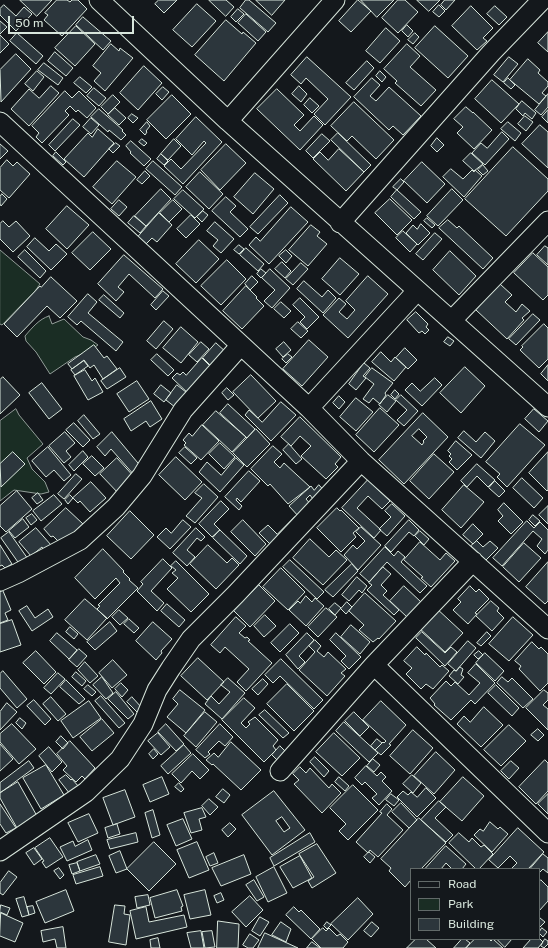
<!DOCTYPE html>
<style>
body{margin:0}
#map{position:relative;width:548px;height:948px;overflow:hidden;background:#14181c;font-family:"Public Sans",sans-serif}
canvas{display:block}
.legend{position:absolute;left:410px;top:868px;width:130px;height:72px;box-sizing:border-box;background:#14181c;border:1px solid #626a69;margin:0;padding:5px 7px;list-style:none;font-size:12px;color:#d8e6dc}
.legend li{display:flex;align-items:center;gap:8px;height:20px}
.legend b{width:20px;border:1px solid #626a69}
.scale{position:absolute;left:8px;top:16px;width:126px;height:18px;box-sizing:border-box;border:2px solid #d8e6dc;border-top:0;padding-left:5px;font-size:12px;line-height:14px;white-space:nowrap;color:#d8e6dc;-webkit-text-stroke:3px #14181c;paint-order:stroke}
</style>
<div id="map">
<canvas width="548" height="948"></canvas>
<ul class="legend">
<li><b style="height:5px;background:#14181c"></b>Road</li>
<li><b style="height:11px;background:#1a2d24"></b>Park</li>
<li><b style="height:11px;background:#2c363c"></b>Building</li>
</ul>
<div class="scale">50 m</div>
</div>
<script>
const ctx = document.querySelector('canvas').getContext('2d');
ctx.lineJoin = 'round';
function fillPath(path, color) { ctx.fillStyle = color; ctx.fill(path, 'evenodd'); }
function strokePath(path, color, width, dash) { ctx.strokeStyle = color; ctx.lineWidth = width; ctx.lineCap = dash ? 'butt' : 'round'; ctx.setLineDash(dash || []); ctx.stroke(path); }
const green = new Path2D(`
 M0,250L40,284L35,291L2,325L0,324Z
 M49,316L52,324L64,319L83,337L91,340L98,345L87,352L75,357L50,374L36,352L26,341L25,336C32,328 39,319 49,316Z
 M16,409L19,415L43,444L27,458L32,469L45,482L49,492L41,494L14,490L0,501V421Z`);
fillPath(green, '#1a2d24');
strokePath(green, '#939e99', 1);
const building = new Path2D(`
 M20,0H52L37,16Z
 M57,0H67L70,2L72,0H78L87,9L62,36L44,20L48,15L45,13Z
 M159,0H177L164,13L155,4Z
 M209,0H226L234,7L226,16Z
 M246,0H249L276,23L268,32L240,8Z
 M256,0H285L272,15Z
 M358,0L371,11L351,32L339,21Z
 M361,0H394L377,17Z
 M398,0H405L418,12L398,33L382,18Z
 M417,0H440L429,11Z
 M445,0H455L446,10L441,5Z
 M197,4L216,21L192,47L173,30Z
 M4,5L16,16L24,7L32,14L16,31L0,15V9Z
 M439,5L445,11L439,17L433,12Z
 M471,6L493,28L483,38L487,41L477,50L452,26Z
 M495,6L507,17L499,25L487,14Z
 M238,9L244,14L236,22L231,17Z
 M246,14L266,32L258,41L238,23Z
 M83,17L111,41L103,50L76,25Z
 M226,20L242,34L243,32L256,43L224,81L195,55Z
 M0,21L7,27L0,34Z
 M407,25L413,31L408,37L402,31Z
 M76,26L95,44L75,66L55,48Z
 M435,26L468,56L448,78L415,48Z
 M386,28L400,41L380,63L366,51Z
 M548,32V52L538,43Z
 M17,33L43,56L36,64L10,41Z
 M415,33L419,37L413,44L408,40Z
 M0,35L9,44L0,53Z
 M111,44L119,51L120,48L133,58L105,91L94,81L101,73L93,66Z
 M407,44L420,56L410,67L436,90L421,106L395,83L397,81L384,69Z
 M55,52L73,68L66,76L48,61Z
 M16,54L31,69L1,102L0,70Z
 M307,57L351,97L325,125L314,114L328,99L306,78L301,84L291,75Z
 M509,57L518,64L503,82L494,75Z
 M528,59L540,70L538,73L548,82V86L542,93L546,96L539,104L510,80Z
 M367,61L374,68L354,90L346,83Z
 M44,63L63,78L58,85L38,70Z
 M144,66L162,83L138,110L120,93Z
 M37,71L44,77L33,91L25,84Z
 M380,71L386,77L382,82L376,76Z
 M80,77L92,87L86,93L74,83Z
 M372,78L380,85L370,96L376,101L389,87L421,116L403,135L393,126L389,130L354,97Z
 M508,78L515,85L511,89L504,83Z
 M492,80L519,104L501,123L475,99Z
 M51,86L59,93L29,126L11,109L29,89L39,98Z
 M299,86L307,94L301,102L292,94Z
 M163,87L169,92L162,100L156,94Z
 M94,88L106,98L99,106L87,96Z
 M277,89L304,115L294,125L300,131L314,116L323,125L300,150L257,109Z
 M65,91L72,98L79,91L96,108L87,118L78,110L76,112L70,106L65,111L69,115L42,143L36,137L39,133L32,126Z
 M548,94V107L541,115L535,110Z
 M113,95L120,102L108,114L101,107Z
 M172,95L191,114L166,139L147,120Z
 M310,98L319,106L312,113L304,105Z
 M522,101L536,113L532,119L525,113L523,116L516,109Z
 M354,102L394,140L376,159L352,136L347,141L331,126Z
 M466,107L473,113V112L492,130L474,149L457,133L463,127L454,119Z
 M115,108L126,118L119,125L108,115Z
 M99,109L123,130L122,131L126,135L121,140L109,130L108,132L91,117Z
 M548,110V123L542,117Z
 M132,114L138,118L133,123L128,118Z
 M525,116L533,122L526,131L518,124Z
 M196,117L222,142L183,184L164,166L171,159L181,169L206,143L204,141L192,155L176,139Z
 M91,118L99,125L91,134L83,127Z
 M73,119L80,125L55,151L49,145Z
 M147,122L150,126L146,131L147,132L145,135L140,130Z
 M508,122L521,133L515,141L501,129Z
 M540,125L548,132V168L522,144Z
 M98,129L114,143L84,177L64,159L88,133L92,137Z
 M502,132L509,139L485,165L472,153L481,143L487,148Z
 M338,133L371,165L364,172L331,140Z
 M322,134L330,141L313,158L306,151Z
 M437,138L444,145L437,152L431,146Z
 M142,139L147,143L144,146L139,142Z
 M174,139L181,146L168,160L161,154Z
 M131,141L151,159L144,166L130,153L131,152L126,146Z
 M116,143L120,146L113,153L109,149Z
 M0,144L8,151L0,159Z
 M226,144L246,163L220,190L201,170Z
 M513,147L548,179V191L506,236L465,199Z
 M339,149L364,172L346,191L313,159L320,152L328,160Z
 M56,152L66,162L63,165L53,156Z
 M471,153L483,164L474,171L463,161Z
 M161,154L168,161L164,165L157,159Z
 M7,160L13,166L17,162L30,174L9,198L0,190V168Z
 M117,161L136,177L112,204L93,187Z
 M153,161L182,187L175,195L146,169Z
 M422,162L445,184L427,203L404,181Z
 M483,165L488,171L483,175L478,170Z
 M451,169L463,179L472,170L474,172L475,170L482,176L464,197L443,177Z
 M145,171L150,176L142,184L137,180Z
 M200,172L223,194L209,209L186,187Z
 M255,173L274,189L253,214L234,197Z
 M401,179L404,182L397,190L393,187Z
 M161,189L171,199L146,226L135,216Z
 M452,189L463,200L438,226L427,216Z
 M183,190L204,209L195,218L174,199Z
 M397,190L421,212L414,219L391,197Z
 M2,194L7,199L1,206L0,204V197Z
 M280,195L288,203L258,234L250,227Z
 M226,197L236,206L230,212L248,229L240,237L212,211Z
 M390,199L412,220L397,235L375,213Z
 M119,200L127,207L119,216L111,209Z
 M173,200L182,209L169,222L160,213Z
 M67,206L89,225L67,249L46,229Z
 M291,207L308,222L269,264L249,245L256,237L260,241Z
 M203,211L208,215L202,222L197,217Z
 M159,213L172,225L157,242L152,238L146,244L138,237Z
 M191,215L200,224L186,238L177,229Z
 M134,216L146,226L140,233L128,223Z
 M427,218L435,225L432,228L424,221Z
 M448,220L457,228L459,226L493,258L483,269L439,228Z
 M3,221L9,227L16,221L30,236L13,252L0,239V224Z
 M215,222L234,239L221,253L213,246L218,240L207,231Z
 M421,224L430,233L418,245L406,233L413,225L417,229Z
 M311,225L320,232L317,236L327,244L308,266L289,250Z
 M403,231L417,244L410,252L396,238Z
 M93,232L111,249L90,270L72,253Z
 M435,233L442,239L423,260L416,254Z
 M35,238L49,251L56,244L67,254L51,270L27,247Z
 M199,240L219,259L196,283L176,264Z
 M239,245L244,249L239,254L234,250Z
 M545,246L548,248V265L537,255Z
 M246,248L264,264L258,271L240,255Z
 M25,250L46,271L40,278L18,257Z
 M286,250L292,256L286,263L279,256Z
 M450,251L476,276L459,295L433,270Z
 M533,253L548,267V295L543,300L514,273Z
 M124,255L163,289L155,298L129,274L118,287L124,292L116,301L98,284Z
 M340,258L359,274L340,295L322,279Z
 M227,260L246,279L221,305L201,286Z
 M282,262L291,271L285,278L275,269Z
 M301,263L308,269L293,285L286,279Z
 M261,269L266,273L261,278L257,274Z
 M270,269L290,288L272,308L264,301L275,290L262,278Z
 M252,276L258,282L250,290L245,284Z
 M368,276L388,294L348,338L323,315L339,298L346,304L339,312L347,319L355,310L346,301Z
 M51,277L77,301L60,318L47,306L17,337L4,324L40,286L41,287Z
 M304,281L322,297L328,290L336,298L323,313L297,289Z
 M500,284L512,295L505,302L516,312L522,304L530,311L522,318L524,320L507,339L476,310Z
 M246,286L257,297L256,298L264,306L242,329L223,311Z
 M163,291L169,296L156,310L151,305Z
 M88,294L97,302L88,313L123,342L116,351L81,321L77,325L68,317Z
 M104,295L124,313L120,318L99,300Z
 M300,298L319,317L307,329L300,322L305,317L293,305Z
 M281,302L291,311L284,318L274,309Z
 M416,312L428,324L426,327L429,330L425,334L422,331L419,333L407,320Z
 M533,314L540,320L516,345L509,339Z
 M164,321L173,329L156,349L147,341Z
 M298,322L308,331L301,338L291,329Z
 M544,324L548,328V359L539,368L520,350L523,347L522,346Z
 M181,327L198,342L181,363L163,348Z
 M448,337L454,341L450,346L444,342Z
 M309,340L328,357L302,386L283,369Z
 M201,342L209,349L197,362L189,355Z
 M284,342L291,350L283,357L276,349Z
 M216,343L227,353L213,368L203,358Z
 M94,345L104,358L107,356L117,369L103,379L94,365L90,368L84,360L72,369L68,364Z
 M405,348L417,360L408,369L396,358Z
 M381,352L391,362L395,357L406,367L394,381L372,362Z
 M157,354L174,370L168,376L151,360Z
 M288,354L292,357L286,363L282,359Z
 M202,358L213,369L190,395L172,378L177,373L180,375L183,372L186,375Z
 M84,361L88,366L75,375L71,370Z
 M364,363L370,368L363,376L366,378L356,390L349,384Z
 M548,365V381L541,374Z
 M465,367L485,386L461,413L440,393Z
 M120,368L126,377L107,389L101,381Z
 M372,368L393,383L385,393L386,395L380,404L373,398L369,403L363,399L374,384L365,377Z
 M85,370L92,381L95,378L103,392L88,400L74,376Z
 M251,375L276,401L258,418L233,392Z
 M3,377L20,395L0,414V380Z
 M435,378L442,385L422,406L405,390L412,383L420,391Z
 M137,381L149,399L129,412L117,394Z
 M42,383L62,409L49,419L29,393Z
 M161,385L171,393L164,402L154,394Z
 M177,385L191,396L180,411L166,400Z
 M227,388L234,395L228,400L222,393Z
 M395,390L399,394L395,399L391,395Z
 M388,395L396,401L387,412L379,405Z
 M401,395L418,411L404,426L397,420L407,410L396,400Z
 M339,396L345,402L339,409L333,403Z
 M356,398L373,412L356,431L340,417Z
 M151,401L162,419L150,427L146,421L131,431L124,419Z
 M281,402L296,415L271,441L245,415L249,410L262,422Z
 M228,404L255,429L247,438L220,413Z
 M380,408L399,425L374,452L356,435Z
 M534,409L548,421L539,432L525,419Z
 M216,411L246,437L232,452L203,425Z
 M423,413L448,437L404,484L379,460ZM419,429L427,437L423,441L424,442L422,445L412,436Z
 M84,415L100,434L93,439L78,421Z
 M300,417L341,457L335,464L338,467L326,479L301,456L311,446L300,436L291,446L281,437Z
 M74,423L90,440L83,447L66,430Z
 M520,424L545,445L507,487L497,477L500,474L486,462Z
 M202,425L219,441L201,460L184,445L186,443L183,440L189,433L192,436Z
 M256,429L270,444L247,467L233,453Z
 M464,431L476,442L485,432L495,441L481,458L458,438Z
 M65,432L75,443L66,451L71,457L64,463L49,446Z
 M112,432L143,469L135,476L111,449L105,456L97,447Z
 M456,441L472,455L457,470L449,462L452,459L449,456L451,454L448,451Z
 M220,443L235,457L224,469L209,454Z
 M289,444L302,459L296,464L283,450Z
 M273,446L282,454L274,462L280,468L284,463L310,487L288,504L270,484L268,486L251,469Z
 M48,447L71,475L64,481L54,470L46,477L32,461Z
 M185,447L197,458L191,464L179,453Z
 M83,451L88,457L74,471L69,465Z
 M13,452L25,464L1,487L0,464Z
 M548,452V490L547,491L529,473Z
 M434,454L454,472L429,499L410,481Z
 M92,456L104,468L95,476L83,464Z
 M176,457L202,482L185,500L159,475Z
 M117,458L136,479L120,495L100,474Z
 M236,458L244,465L220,492L199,472L207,462L221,475Z
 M477,464L495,480L488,487L477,476L467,487L461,481Z
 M249,471L260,481L241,502L237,498L236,500L242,506L239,510L225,497Z
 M76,474L82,479L64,499L58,494Z
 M522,478L543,498L534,508L513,488Z
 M368,480L390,501L382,509L368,496L357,508L381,530L374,538L342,508Z
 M495,481L505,491L499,497L489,488Z
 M91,482L106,498L90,512L80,501L78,503L73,498Z
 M204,484L218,497L195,523L186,516L202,498L195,493Z
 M319,485L328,495L315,502L310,495L306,499L313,507L300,518L289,506L311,486L314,490Z
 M464,485L484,502L461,528L442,510Z
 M17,491L32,509L6,532L0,526V506Z
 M38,493L43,500L37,504L32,498Z
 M54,495L62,504L41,521L33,511Z
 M70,495L73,498L68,504L65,500Z
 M221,501L229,509L214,524L220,530L212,537L199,524Z
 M504,503L523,522L511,534L498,521L503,516L498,510Z
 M392,504L405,516L387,536L379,529L391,517L385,511Z
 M548,506V524L539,515Z
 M66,508L83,524L61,544L53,536L51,537L44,529Z
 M337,508L340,511L341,510L359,528L353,533L356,537L341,552L317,528Z
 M130,511L154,535L131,559L107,536Z
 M32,514L37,520L31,525L26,518Z
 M533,515L540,521L535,526L529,520Z
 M295,517L301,524L274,548L259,533L268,525L277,534Z
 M23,519L29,527L15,538L9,531Z
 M183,520L191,527L170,549L157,537L166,528L171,533Z
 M243,520L266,544L255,556L231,532Z
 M409,520L419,530L414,536L409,532L391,552L385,546Z
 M527,521L534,528L540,522L548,530V550L545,554L537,546L542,539L533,531L502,566L493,558Z
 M473,524L483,534L473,544L463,535Z
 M361,527L381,545L358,570L344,555L353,545L357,549L365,541L356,532Z
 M36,528L51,545L44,551L42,547L31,556L19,542Z
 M196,528L205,537L201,541L197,538L187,550L195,557L187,566L173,553Z
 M220,530L247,556L240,564L213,538Z
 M420,531L429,539L424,545L415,536Z
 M9,532L28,559L20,565L1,538Z
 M310,539L329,557L336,550L347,560L323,585L293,558Z
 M477,541L483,547L490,541L498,548L486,560L471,546Z
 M420,542L440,560L446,553L455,561L431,587L421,578L423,577L404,560Z
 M524,543L541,558L519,582L503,567Z
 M0,545L12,564L5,568L2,565L0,566Z
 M208,545L227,563L232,558L239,565L216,589L190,564Z
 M385,547L394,556L398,551L405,557L401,562L427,586L420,593L387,562L369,582L360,574Z
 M103,549L124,571L123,572L130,579L129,580L138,588L107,619L97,609L100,606L98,605L120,583L116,578L95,599L75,578Z
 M163,559L172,568L151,591L164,603L157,611L137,591L143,584L141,582Z
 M290,560L324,592L317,599L283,567Z
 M176,561L209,594L191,612L167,589L178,578L172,573L176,570L171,566Z
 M548,562V601L545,604L526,587Z
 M352,564L358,571L333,597L325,590Z
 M383,567L391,574L381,585L387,591L383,595L399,610L394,615L367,590L372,585L369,583Z
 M281,568L305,592L288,610L263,587Z
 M357,577L367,586L362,593L359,590L349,601L342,595Z
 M259,585L275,601L250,627L234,611Z
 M404,586L421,602L407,617L390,601Z
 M470,586L476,592L479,589L489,599L475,613L477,614L468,624L453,610L461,602L458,599Z
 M3,591L11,610L5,613L8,620L0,623V592Z
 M365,593L396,621L379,639L378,638L373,642L359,630L364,625L349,611Z
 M306,596L312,602L315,598L324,606L306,626L289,610L298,601L300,603Z
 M85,599L107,618L87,640L65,620Z
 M491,601L499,608L497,611L504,618L492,631L476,616Z
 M347,602L352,607L346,614L341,609Z
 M335,603L341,608L335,615L329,609Z
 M167,604L185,620L179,627L161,611Z
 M27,606L35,618L48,609L53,617L32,631L19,611Z
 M435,607L463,633L445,652L417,626Z
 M326,608L337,617L318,637L308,627Z
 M119,610L128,618L120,625L112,617Z
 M265,615L276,626L264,637L254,626Z
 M236,617L246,626L239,633L245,638L247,637L250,640L248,641L272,663L246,691L237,682L249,669L225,647L220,653L211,645Z
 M513,617L533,635L509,661L489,644Z
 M129,619L139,628L134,633L124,624Z
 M12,620L21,645L0,652V624Z
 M110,622L117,631L95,650L87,642Z
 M153,622L172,639L161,651L162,653L156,660L136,641Z
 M290,624L299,633L280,652L271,643Z
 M351,625L370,642L360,654L341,637Z
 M70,627L78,634L74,639L66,632Z
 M422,632L445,653L451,647L457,652L445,666L416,638Z
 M487,632L491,636L481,646L477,643Z
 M57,633L77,650L69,659L50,641Z
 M307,633L314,640L299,656L305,662L298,669L286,655Z
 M336,633L361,657L349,669L341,661L346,656L330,640Z
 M315,640L321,646L317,651L324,657L328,652L346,669L341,673L345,676L327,696L299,670L315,652L309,646Z
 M468,641L476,648L456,671L448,664Z
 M532,642L539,649L541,647L548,654V683L540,691L519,669L521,666L515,661Z
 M417,647L425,655L426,653L440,667L442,665L449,671L433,689L426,684L421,689L406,674L412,668L404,661Z
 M79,649L87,656L77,667L69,660Z
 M36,651L56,672L44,684L23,663Z
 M479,651L483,655L478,659L474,655Z
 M485,653L504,671L495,681L476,663Z
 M198,658L224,682L207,700L181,676Z
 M281,659L323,700L314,709L280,676L273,683L265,675Z
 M113,660L127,675L112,688L99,673Z
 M85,662L98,676L90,683L78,670Z
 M476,664L495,683L475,704L471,700L451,720L434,705L435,704L430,698L446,681L451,686L455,682L469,695L480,683L468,673Z
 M460,667L463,669L461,675L464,677L458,684L449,676L454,670L456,671Z
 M3,671L27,699L17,708L0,688V674Z
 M76,672L86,681L82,686L72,677Z
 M58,673L65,679L51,694L44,688Z
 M102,677L113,693L106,699L93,685Z
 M502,677L508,682L512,678L533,699L523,708L497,683Z
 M228,678L245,693L222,719L205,704L211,696L219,704L230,692L221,685Z
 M263,679L268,684L258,695L252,689Z
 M66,680L85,699L79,704L60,687Z
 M121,683L128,690L122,697L115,689Z
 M287,684L314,711L294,731L267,704Z
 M88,685L96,692L92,696L84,689Z
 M496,685L519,708L512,716L488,693Z
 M180,690L205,710L186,733L167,717L178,704L173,699Z
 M544,690L548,693V700L543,705L548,709V730L526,708Z
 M116,692L134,714L128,719L108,699Z
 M101,696L125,723L119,728L95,701Z
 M51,697L66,714L58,721L43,704Z
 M132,697L142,708L137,712L127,702Z
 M244,698L255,708L241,723L246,728L250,724L248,722L255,717L278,740L273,746L276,750L264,762L222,720Z
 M34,700L51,719L45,725L27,706Z
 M89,701L101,718L73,738L61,721Z
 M381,701L406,725L389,744L391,745L381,755L375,750L383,742L384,743L386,741L363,720Z
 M7,703L17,712L0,730V712Z
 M484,707L503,725L481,747L457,724L464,716L470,722Z
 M265,710L289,733L283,738L259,715Z
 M205,712L217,722L196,747L184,736Z
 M354,712L369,727L360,736L345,721Z
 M20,718L26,723L22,729L16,723Z
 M102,719L114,733L92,751L80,737Z
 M344,722L378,753L369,762L336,731Z
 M12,724L36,749L19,764L0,742V734Z
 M166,724L184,744L176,751L158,732Z
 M220,724L233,737L225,746L219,741L208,752L210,754L205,758L196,750Z
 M509,725L526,741L501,766L484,750Z
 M538,729L544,735L538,741L531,735Z
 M413,730L433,748L410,774L390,756Z
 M158,733L170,747L161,755L148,741Z
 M334,733L360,758L342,776L316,752Z
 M61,736L68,743L63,749L56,742Z
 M377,739L382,743L375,750L371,746Z
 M70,741L95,768L85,779L82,776L76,782L63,770L67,766L57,754Z
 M231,742L261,770L241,790L213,764L212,765L206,760L214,753L218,757Z
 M0,744L13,759L0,771Z
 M184,745L191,753L168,774L161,766Z
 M280,746L286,752L278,761L272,755Z
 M49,747L62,762L52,772L39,756Z
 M154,749L158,754L153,759L149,754Z
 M436,752L455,770L434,794L414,776Z
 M193,754L209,770L200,779L192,771L181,783L172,774Z
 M315,757L329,771L324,777L310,762Z
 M373,759L380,765L374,772L367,766Z
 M545,760L548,763V791L536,804L519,787Z
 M29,761L34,768L0,793V783Z
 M511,761L519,768L509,779L501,771Z
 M46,765L64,795L41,809L23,778Z
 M366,766L377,776L381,772L386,777L382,781L392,791L379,805L372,798L377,794L365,782L362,785L355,778Z
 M300,767L306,773L310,768L329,788L332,784L341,793L322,813L294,784L299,780L293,774Z
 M66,775L71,780L72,779L79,787L70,794L59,780Z
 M412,775L421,783L413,793L403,784Z
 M162,777L169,794L150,802L143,785Z
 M339,777L349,786L345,791L335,782Z
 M463,777L484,796L462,821L440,802Z
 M18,782L37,816L17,828L0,798V793Z
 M179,783L184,789L181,792L175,787Z
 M353,785L378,810L348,840L339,831L346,824L330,808Z
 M426,788L436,798L417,817L397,797L403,791L408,795L411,792L417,797Z
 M223,789L230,795L224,803L216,797Z
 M125,790L135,817L113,825L103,798Z
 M274,791L305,830L272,855L242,815ZM282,817L290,828L284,832L276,821Z
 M391,794L399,800L394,806L386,800Z
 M548,794V814L538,804Z
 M209,799L218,807L210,815L202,806Z
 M439,801L446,807L435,818L453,835L446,842L421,820Z
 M401,803L417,820L409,828L392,812Z
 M0,804L16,828L6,833L0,824Z
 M387,804L392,809L387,815L403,830L378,857L370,850L368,853L356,842L382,813L380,812Z
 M202,808L206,817L199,819L202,830L191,833L184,813Z
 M153,810L160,835L152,838L145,813Z
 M89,814L98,833L78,842L68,823Z
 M419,818L446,843L421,869H411V880L405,887L389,871L391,868L381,859Z
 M183,819L192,839L176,846L167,825Z
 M490,822L498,829L500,827L508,834L492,852L474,835L480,829L483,831Z
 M230,823L236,829L228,837L222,830Z
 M117,824L120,834L108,838L105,828Z
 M518,828L544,852L528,869H511L517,863L510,856L498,868L489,860Z
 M136,833L138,842L110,849L107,840Z
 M310,833L315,842L274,866L270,858Z
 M459,833L469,842L472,838L481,847L484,845L493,854L479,869H476L449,843Z
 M50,838L63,857L46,868L42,862L44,861L35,848Z
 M88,840L92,850L67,861L60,847L73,841L75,846Z
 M154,842L176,864L149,891L127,869Z
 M197,842L209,870L189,878L177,850Z
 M317,844L336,873L312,888L308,881L314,877L299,854Z
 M446,846L466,864L462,869H452L446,863L441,869H425Z
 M34,848L42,859L34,865L26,853Z
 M120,851L127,869L116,873L109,856Z
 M369,852L375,857L370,863L364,857Z
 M214,853L218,863L210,866L206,857Z
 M543,854L548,858V873L543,869L539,873V869H530Z
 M96,855L100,864L80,871L77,862Z
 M244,855L251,874L221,886L212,868Z
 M300,856L312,878L293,888L280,867Z
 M77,863L80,871L72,874L69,865Z
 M100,867L103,876L76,884L73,875Z
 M274,867L287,893L268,902L256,877Z
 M59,868L64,875L60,879L54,871Z
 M9,871L17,877L3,895L0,893V883Z
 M254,880L264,897L257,901L246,885Z
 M541,880L548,887V901L539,911V882Z
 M66,890L74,911L45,923L36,902Z
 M177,890L183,906L181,907L182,911L155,918L150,898Z
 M205,890L211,915L190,919L184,895Z
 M221,893L224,900L217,903L214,896Z
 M148,895L150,905L137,908L135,897Z
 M250,896L263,910L246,927L232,912Z
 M24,897L29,915L22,917L16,899Z
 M358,898L373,914L348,940L331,924Z
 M1,905L10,908L7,915L0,912Z
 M115,905L125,906L124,914L130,915L126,945L109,942Z
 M33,906L35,913L29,915L27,907Z
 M146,907L149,922L184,915L187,927L136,939L130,911Z
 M294,907L299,912L301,910L320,929L311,939L286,915Z
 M1,913L23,923L15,942L0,936Z
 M260,917L269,922L260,936L252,931Z
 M540,918L545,922L539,928V920Z
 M218,921L239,924L238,948H217Z
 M281,922L291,929L286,942L272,935Z
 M327,922L331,925L327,929L324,926Z
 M372,922L379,928L371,937L364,931Z
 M63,927L66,948H57L55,939L43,942L41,931Z
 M323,928L326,931L329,928L337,936L340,934L348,942L343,948H321L312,939Z
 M542,928L547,932L543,937L539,933Z
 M201,931L204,948H191L187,933Z
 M212,931L215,947L205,948L202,932Z
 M265,933L298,948H258Z
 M250,934L259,940L253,948H248L243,945Z
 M158,938L160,948H151L150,940Z
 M539,938L543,942L538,948H523L531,939Z
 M416,939H426L436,948H407Z
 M462,939H465L470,943L466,948H454Z
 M475,939H489L491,941L493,939L503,948H466Z
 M497,939H512L505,947Z
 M545,939L548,941V944L544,948L541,946Z
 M312,942L320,948H307Z`);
fillPath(building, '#2c363c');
strokePath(building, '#d8e6dc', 1);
const minor = new Path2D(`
 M99,0L228,121L548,407
 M228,121L335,0
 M0,122L241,345L309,408L361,461L548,629
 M340,223L491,53L542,0
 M452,320L548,221
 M309,408L417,291
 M0,581L18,573L80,540L116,507L142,476L183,410L241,345
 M374,665L548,833
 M280,771L374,665L473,561
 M0,851L86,792L120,759L143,724L157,690L171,668L191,639L236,594L361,461`);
strokePath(minor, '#d8e6dc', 21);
strokePath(minor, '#14181c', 19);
</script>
